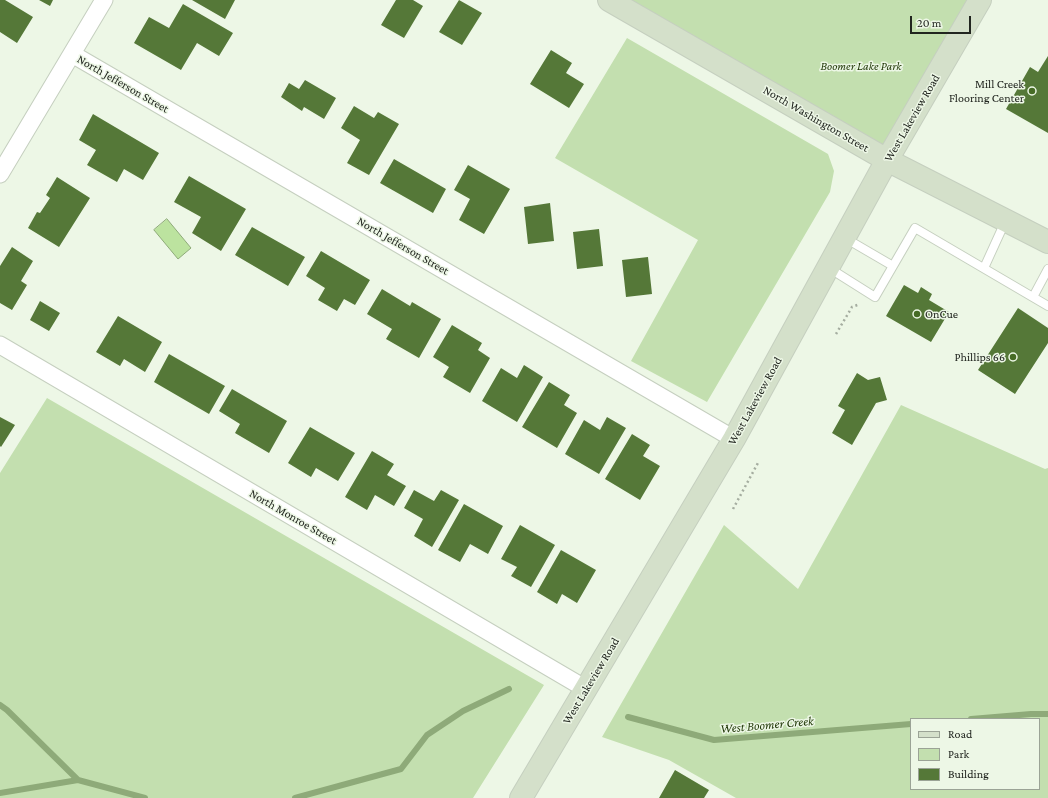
<!DOCTYPE html>
<style>
body{margin:0}
#map{position:relative;width:1048px;height:798px;overflow:hidden;background:#edf7e6;font-family:"Crimson Pro",serif}
canvas{display:block}
.legend{position:absolute;left:910px;top:718px;width:130px;height:72px;box-sizing:border-box;background:#edf7e6;border:1px solid #9ba396;margin:0;padding:5px 7px;list-style:none;font-size:12px;color:#21251f}
.legend li{display:flex;align-items:center;gap:8px;height:20px}
.legend b{width:20px;border:1px solid #9ba396}
.scale{position:absolute;left:910px;top:16px;width:61px;height:18px;box-sizing:border-box;border:2px solid #21251f;border-top:0;padding-left:5px;font-size:12px;line-height:14px;white-space:nowrap;color:#21251f;-webkit-text-stroke:3px #edf7e6;paint-order:stroke}
</style>
<div id="map">
<canvas width="1048" height="798"></canvas>
<ul class="legend">
<li><b style="height:5px;background:#d4e0ca"></b>Road</li>
<li><b style="height:11px;background:#c3dfaf"></b>Park</li>
<li><b style="height:11px;background:#557838"></b>Building</li>
</ul>
<div class="scale">20 m</div>
</div>
<script>
const ctx = document.querySelector('canvas').getContext('2d');
ctx.lineJoin = 'round';
function fillPath(path, color) { ctx.fillStyle = color; ctx.fill(path, 'evenodd'); }
function strokePath(path, color, width, dash) { ctx.strokeStyle = color; ctx.lineWidth = width; ctx.lineCap = dash ? 'butt' : 'round'; ctx.setLineDash(dash || []); ctx.stroke(path); }
function drawText(font, color, halo, rows, align = 'center') {
  ctx.font = font + ' "Crimson Pro",serif'; ctx.lineWidth = 3; ctx.setLineDash([]); ctx.textBaseline = 'middle'; ctx.strokeStyle = halo; ctx.fillStyle = color; for (const [text, x, y, turn = 0] of rows) {
    ctx.save(); ctx.translate(x, y); ctx.rotate((+turn || 0) * Math.PI / 180); ctx.textAlign = isNaN(turn) ? turn : align; if (halo) ctx.strokeText(text, 0, 0); ctx.fillText(text, 0, 0); ctx.restore();
  }
}
fillPath(new Path2D(`
 M618,0H978L886,157Z
 M627,38L828,154L834,171L830,192L707,402L631,361L698,240L555,158Z
 M47,398L544,685L473,798H0V473Z
 M901,405L1045,469L1048,468V798H736L669,760L602,737L724,525L798,589ZM911,719H1039V789H911Z`), '#c3dfaf');
const water = new Path2D(`
 M167,219L191,248L178,259L154,230Z`);
fillPath(water, '#bce39f');
strokePath(water, '#8eaa79', 1);
strokePath(new Path2D(`
 M0,705L7,710L78,780
 M628,717L714,740L911,724
 M971,719L1031,714H1048
 M0,793L78,780L145,798
 M295,798L401,769L427,735L463,711L509,689`), '#8eaa79', 6);
fillPath(new Path2D(`
 M0,0H5L33,17L17,43L0,32Z
 M39,0H53L50,6Z
 M192,0H235L225,19Z
 M396,0H413L423,6L404,38L381,25Z
 M459,0L482,13L462,45L439,32Z
 M183,4L233,33L219,56L197,43L181,70L134,43L149,17L169,28Z
 M551,50L572,63L566,73L584,84L569,108L530,84Z
 M1048,56V133L1006,109L1030,67L1038,72Z
 M305,80L336,98L324,119L304,107L302,111L281,97L289,83L299,89Z
 M354,106L374,118L378,112L399,124L369,175L347,163L360,140L341,128Z
 M93,114L159,153L143,180L124,169L117,182L87,165L96,150L79,140Z
 M394,159L446,189L433,213L380,183Z
 M468,165L510,189L484,234L459,220L470,199L454,190Z
 M189,176L246,209L221,251L192,233L201,217L174,202Z
 M57,177L90,198L59,247L28,228L37,212L40,213L50,198L46,195Z
 M550,203L554,241L528,244L524,207Z
 M252,227L305,257L288,286L235,255Z
 M599,229L603,266L577,269L573,232Z
 M12,247L33,261L21,281L27,285L12,310L0,303V266Z
 M321,251L370,280L355,305L344,299L337,311L318,300L325,288L306,276Z
 M648,257L652,294L626,297L622,260Z
 M904,285L918,293L921,287L932,294L929,300L949,312L931,342L886,316Z
 M382,289L410,306L412,302L441,319L419,358L386,339L392,329L367,314Z
 M40,301L60,313L49,331L30,320Z
 M1018,308L1048,328V343L1015,394L978,370Z
 M118,316L162,342L145,372L124,359L120,366L96,352Z
 M452,325L482,343L478,350L490,358L470,393L443,377L449,367L433,357Z
 M169,354L225,386L209,414L154,382Z
 M524,365L543,377L517,422L482,401L501,368L517,378Z
 M857,373L868,380L880,377L887,400L876,403L852,445L832,433L845,410L838,406Z
 M549,382L570,395L564,405L577,413L557,448L522,427Z
 M232,389L287,421L269,453L235,433L240,424L219,411Z
 M0,417L15,425L1,447L0,446Z
 M607,417L626,428L599,474L565,454L584,420L600,430Z
 M310,427L355,453L338,481L316,468L311,477L288,463Z
 M632,434L650,445L643,456L660,466L640,500L605,479Z
 M372,451L394,464L387,475L406,486L394,506L375,495L367,510L345,497Z
 M414,490L434,501L441,490L459,500L432,547L414,536L423,519L404,508Z
 M464,504L503,526L488,554L470,544L460,562L438,550Z
 M520,525L555,545L531,587L511,576L517,567L501,559Z
 M561,550L596,570L577,603L562,594L557,604L537,592Z
 M675,770L709,790L704,798H659Z`), '#557838');
const service = new Path2D(`
 M845,238L893,266
 M829,268L875,297L915,228L1048,306
 M984,268L1005,222
 M1033,297L1048,269`);
const minor = new Path2D(`
 M72,54L734,439
 M0,174L104,0
 M0,345L586,689`);
const secondary = new Path2D(`
 M609,0L887,160L1048,242
 M521,798L734,439L887,160L980,0`);
strokePath(service, '#c5cfbf', 10);
strokePath(minor, '#c5cfbf', 19);
strokePath(secondary, '#c5cfbf', 24);
strokePath(new Path2D(`
 M836,334L852,307L860,304
 M733,509L759,461`), '#a5ada0', 2.5, [2, 3]);
strokePath(service, '#fff', 8);
strokePath(minor, '#fff', 17);
strokePath(secondary, '#d4e0ca', 22);
for (const [x, y, r, color] of [
 [1032,91,4,"#466b25"],
 [917,314,4,"#466b25"],
 [1013,357,4,"#466b25"]
]) { const dot = new Path2D(); dot.arc(x, y, r, 0, 2 * Math.PI); ctx.fillStyle = color; ctx.fill(dot); strokePath(dot, '#edf7e6', 1.5); }
drawText('italic 12px', '#1c3403', '#edf7e6', [
 ["Boomer Lake Park",861,66]
]);
drawText('12px', '#21251f', '#edf7e6', [
 ["North Jefferson Street",123,84,30],
 ["West Lakeview Road",912,118,-60],
 ["North Washington Street",816,119,30],
 ["North Jefferson Street",403,246,30],
 ["West Lakeview Road",755,401,-61],
 ["North Monroe Street",293,517,30],
 ["West Lakeview Road",591,681,-59]
]);
drawText('12px', '#21251f', '#edf7e6', [
 ["Mill Creek",1024,84],
 ["Flooring Center",1024,98],
 ["OnCue",925,314,"left"],
 ["Phillips 66",1005,357]
], 'right');
drawText('italic 13px', '#1e3605', '#edf7e6', [
 ["West Boomer Creek",767,725,-5]
]);
</script>
